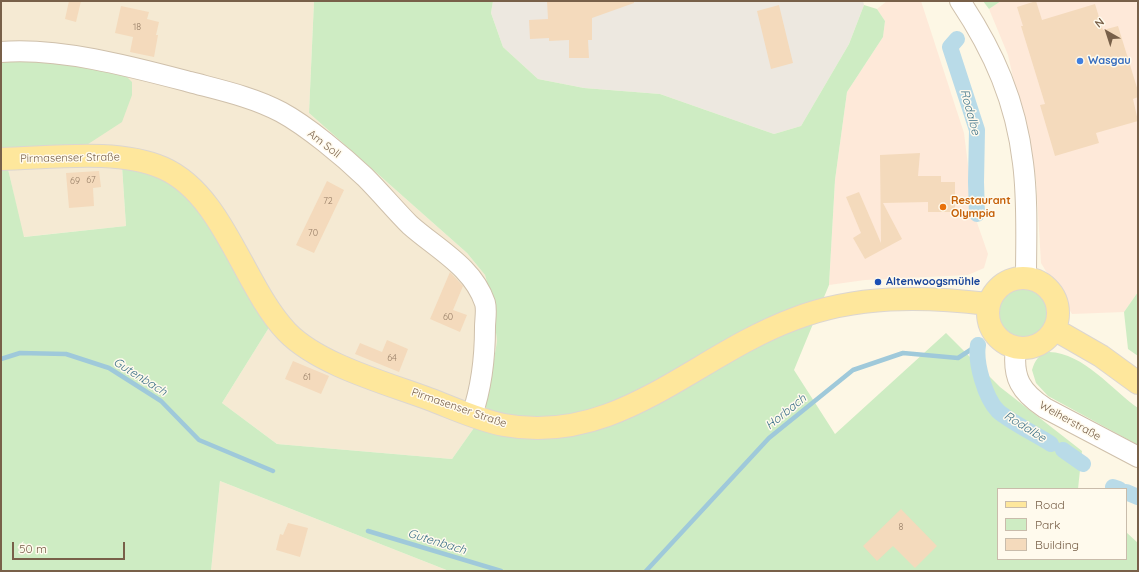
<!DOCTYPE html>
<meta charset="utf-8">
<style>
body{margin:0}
#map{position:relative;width:1139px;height:572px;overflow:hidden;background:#fdf7e5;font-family:Quicksand,sans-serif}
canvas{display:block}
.frame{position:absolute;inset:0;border:2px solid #786049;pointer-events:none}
.legend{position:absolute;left:997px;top:488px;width:130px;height:72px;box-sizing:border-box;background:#fffaed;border:1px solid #c9bcab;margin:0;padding:5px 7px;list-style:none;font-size:12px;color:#786049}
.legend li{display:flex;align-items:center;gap:8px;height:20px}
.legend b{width:20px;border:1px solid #c9bcab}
.north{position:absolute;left:1087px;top:12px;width:40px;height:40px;-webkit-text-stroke:3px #fffaed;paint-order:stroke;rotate:321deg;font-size:11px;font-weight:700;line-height:16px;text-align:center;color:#786049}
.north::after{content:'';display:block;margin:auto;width:14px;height:18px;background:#786049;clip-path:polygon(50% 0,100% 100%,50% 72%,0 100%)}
.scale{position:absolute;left:12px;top:542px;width:113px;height:18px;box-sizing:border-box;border:2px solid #786049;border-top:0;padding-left:5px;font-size:12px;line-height:14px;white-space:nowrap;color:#786049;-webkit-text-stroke:3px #fffaed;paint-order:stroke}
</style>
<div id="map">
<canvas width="1139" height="572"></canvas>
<div class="frame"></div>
<ul class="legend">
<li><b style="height:5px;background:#fee79c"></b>Road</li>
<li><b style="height:11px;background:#ceecc3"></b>Park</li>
<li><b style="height:11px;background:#f4dabc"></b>Building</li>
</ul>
<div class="north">N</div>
<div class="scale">50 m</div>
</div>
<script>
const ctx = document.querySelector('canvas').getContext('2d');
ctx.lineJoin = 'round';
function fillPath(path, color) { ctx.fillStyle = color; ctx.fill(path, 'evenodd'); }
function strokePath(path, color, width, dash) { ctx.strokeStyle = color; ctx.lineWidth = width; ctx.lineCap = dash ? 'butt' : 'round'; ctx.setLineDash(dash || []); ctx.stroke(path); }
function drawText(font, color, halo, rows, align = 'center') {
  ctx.font = font + ' Quicksand,sans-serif'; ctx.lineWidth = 3; ctx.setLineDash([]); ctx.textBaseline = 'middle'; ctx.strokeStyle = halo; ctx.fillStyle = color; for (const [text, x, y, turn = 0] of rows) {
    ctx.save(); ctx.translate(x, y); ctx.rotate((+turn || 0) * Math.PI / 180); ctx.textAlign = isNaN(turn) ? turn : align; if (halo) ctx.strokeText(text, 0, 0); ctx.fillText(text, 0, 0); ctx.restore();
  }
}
fillPath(new Path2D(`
 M1,1H314L309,113L467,253L485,275L492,300L497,341L489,390L476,425L452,459L277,444L222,403L270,326L122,166L126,226L23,237L8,169L1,56Z
 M220,481L449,571H211Z`), '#f5ead3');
fillPath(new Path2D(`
 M887,1H921L964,133L974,214L988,254L984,268L968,275L865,280L829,285L835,180L847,92L883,37L885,21L877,9Z
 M1001,1H1136L1138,8V292L1124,312L1072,314L1041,263L1036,179L1008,55L989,9Z`), '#fee9d9');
fillPath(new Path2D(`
 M493,1H863L864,5L849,44L801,126L774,134L660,94L584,88L538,79L503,47L491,13Z`), '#ede8e0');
fillPath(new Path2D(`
 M314,1H493L491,13L503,47L538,79L584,88L660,94L774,134L801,126L849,44L864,5L877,9L885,21L883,37L847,92L835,180L829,285L794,370L835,434L946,333L1000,387L1082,451L1078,489H998V559H1126V532L1138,543V571H449L220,481L211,571H1V169H8L24,237L126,226L122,166L161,178L187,195L221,245L270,326L222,403L277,444L452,459L476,425L489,390L497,341L492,300L485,275L467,253L309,113Z
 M983,1H1001L989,9Z
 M21,55L125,75L132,82V95L122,122L82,148L1,150V56Z
 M996 312a26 26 0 1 1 52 0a26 26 0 1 1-52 0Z
 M1138,292V356L1128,349L1124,312Z
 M1049,352C1084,353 1112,390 1138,408V445L1048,396L1036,383L1032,370C1035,360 1039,354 1049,352Z`), '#ceecc3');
strokePath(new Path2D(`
 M1,359L20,353L66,354L109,368L161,401L199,440L273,471
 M368,531L501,571
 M646,571L769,438L853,370L903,353L958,358L978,345`), '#9fc9da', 4.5);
strokePath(new Path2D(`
 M957,39L950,47L977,130L976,182L977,214
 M978,345C975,362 985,398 998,411C1009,421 1037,435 1051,444
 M1063,450L1083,464
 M1113,487L1119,489
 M1126,492L1138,497`), '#b9dbe8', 16);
fillPath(new Path2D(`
 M69,1H81L76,22L65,19Z
 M547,1H634V3L592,18V40H588L589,58H569V40L549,41V38L530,39L529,20L548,19Z
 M1036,1L1042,20L1095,4L1103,30L1118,26L1138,91V97L1133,99L1138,121L1096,133L1099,143L1055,156L1040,105L1045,104L1021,26H1023L1017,7Z
 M779,5L793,63L771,69L757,11Z
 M121,6L149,12L147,19L159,22L156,35H158L154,57L130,52L133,37L115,33Z
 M920,153L918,176H941V182H955V212H928V202L883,203L902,239L865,259L853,238L861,233L846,197L859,192L881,243L880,155Z
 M99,171L101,187L93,188L94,206L69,208L66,173Z
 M327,181L344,190L314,253L296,245Z
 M450,272L463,286L453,310L467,315L460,332L430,319Z
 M387,340L408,349L399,372L355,354L360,343L382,352Z
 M293,361L329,376L321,394L285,379Z
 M901,509L937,546L915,568L893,546L877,561L863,546Z
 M288,523L308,528L300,557L276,550L280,534L283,535Z`), '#f4dabc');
const minor = new Path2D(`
 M960,1C994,52 1016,102 1023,163C1028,201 1026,240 1026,278
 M1,52C59,47 133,67 190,82C220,90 253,97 281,112C307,126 344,157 365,177C381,193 395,210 410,225C437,249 473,267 485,303C487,310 485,320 485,327C485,358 482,386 472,415
 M1016,348C1012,378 1021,392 1045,408L1138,457`);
const major = new Path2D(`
 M1,159C50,158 118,148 163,168C224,195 243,286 287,332C319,365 386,383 429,399C453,408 478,420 504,425C618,446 694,356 794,319C856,295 923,296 988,304
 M988 313a35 35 0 1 1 70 0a35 35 0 1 1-70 0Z
 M1054,329L1101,356L1138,383`);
strokePath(minor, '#cfc0ab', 22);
strokePath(major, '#dcd6d0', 24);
strokePath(minor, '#fff', 20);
strokePath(major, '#fee79c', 22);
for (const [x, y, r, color] of [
 [1080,61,4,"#3f7fe0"],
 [943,207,4,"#e8710a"],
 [878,282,4,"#1a4fb4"]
]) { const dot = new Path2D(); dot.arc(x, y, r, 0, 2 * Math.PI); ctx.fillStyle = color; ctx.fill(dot); strokePath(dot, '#fffaed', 1.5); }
drawText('9px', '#977e66', null, [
 ["18",137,27],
 ["67",91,180],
 ["69",75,181],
 ["72",328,201],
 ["70",313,233],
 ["60",448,317],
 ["64",392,358],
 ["61",307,377],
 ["8",901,527]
]);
drawText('bold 11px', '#366cbe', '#fffaed', [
 ["Wasgau",1088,61]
], 'left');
drawText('11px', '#786049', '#fffaed', [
 ["Am Soll",324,144,38],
 ["Pirmasenser Straße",70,158,-1],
 ["Pirmasenser Straße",459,408,19],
 ["Weiherstraße",1070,421,29]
]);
drawText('bold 11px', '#c56008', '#fffaed', [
 ["Restaurant",951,201],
 ["Olympia",951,214]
], 'left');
drawText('bold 11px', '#164399', '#fffaed', [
 ["Altenwoogsmühle",886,282]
], 'left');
drawText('italic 12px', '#41758b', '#fffaed', [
 ["Rodalbe",970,112,75],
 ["Gutenbach",140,377,32],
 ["Horbach",786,412,-39],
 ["Rodalbe",1025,427,32],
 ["Gutenbach",437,542,17]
]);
</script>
